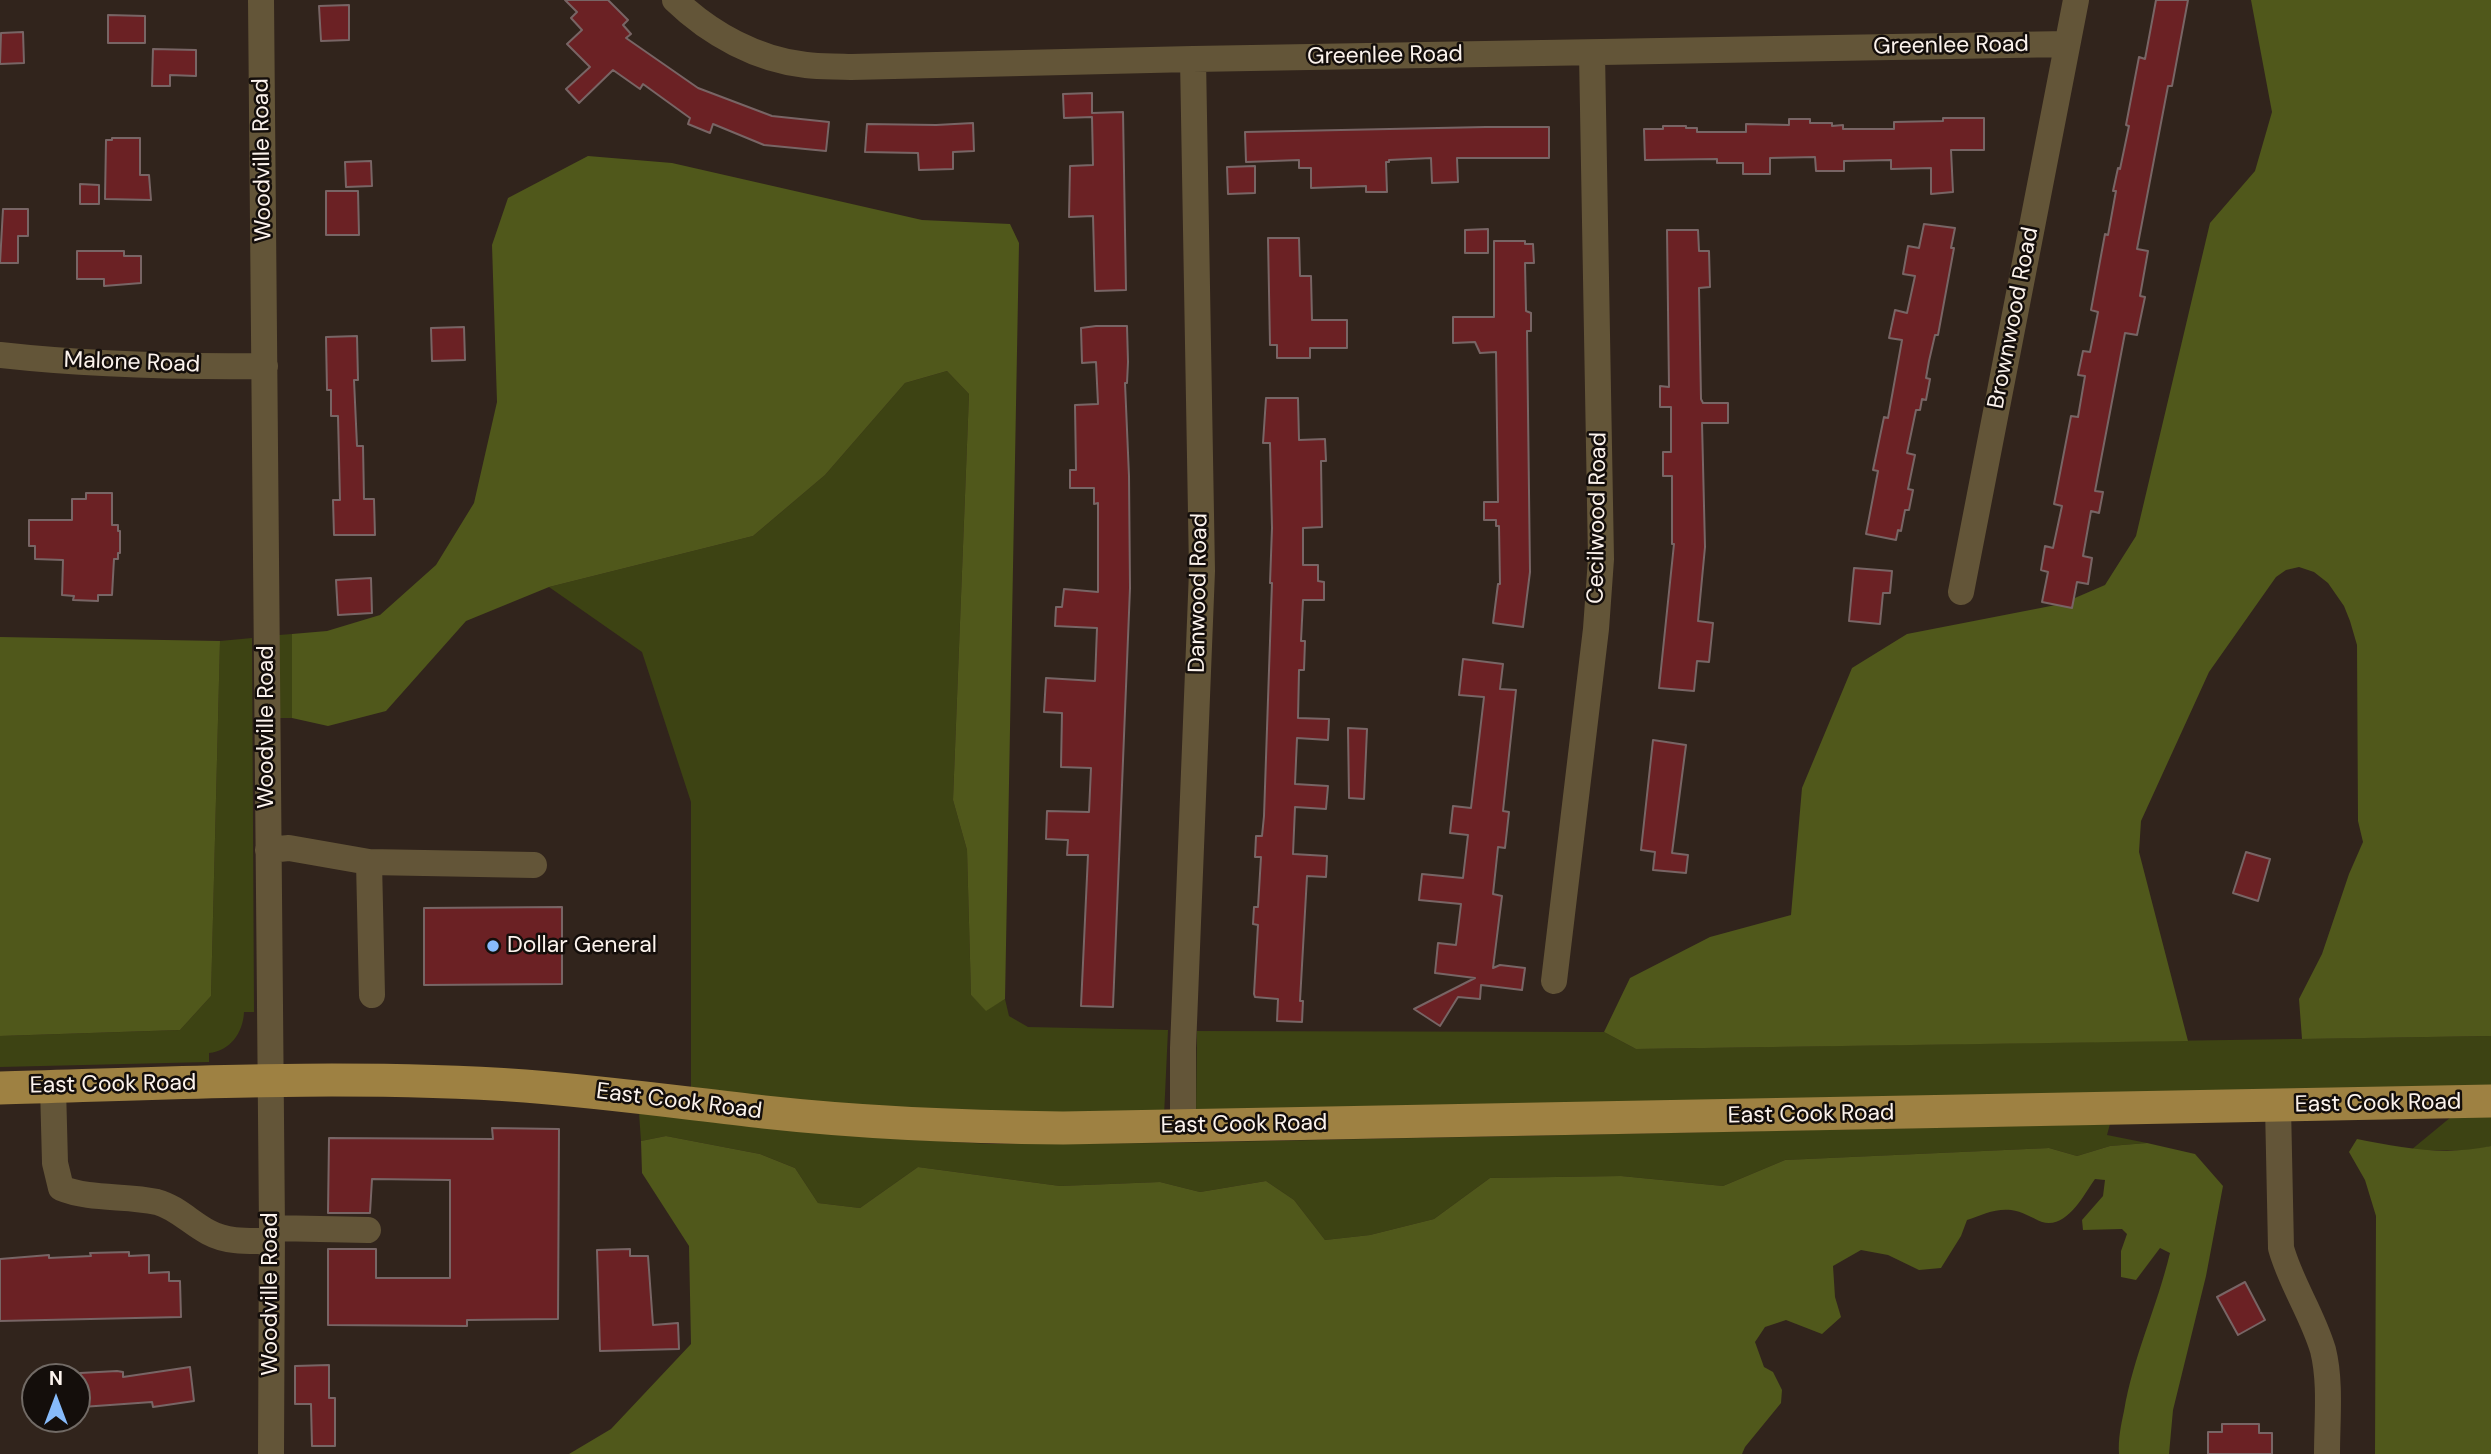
<!DOCTYPE html>
<style>
body{margin:0}
#map{position:relative;width:2491px;height:1454px;overflow:hidden;background:#31241c;font-family:"DM Sans",sans-serif}
canvas{display:block}
.north{position:absolute;left:21px;top:1363px;width:70px;height:70px;box-sizing:border-box;background:#140e0b;border:2px solid #716a65;border-radius:50%;rotate:0deg;font-size:19px;font-weight:700;line-height:28px;text-align:center;color:#fcf3ed}
.north::after{content:'';display:block;margin:auto;width:24px;height:32px;background:#87bbfb;clip-path:polygon(50% 0,100% 100%,50% 72%,0 100%)}
</style>
<div id="map">
<canvas width="2491" height="1454"></canvas>
<div class="north">N</div>
</div>
<script>
const ctx = document.querySelector('canvas').getContext('2d');
ctx.lineJoin = 'round';
function fillPath(path, color) { ctx.fillStyle = color; ctx.fill(path, 'evenodd'); }
function strokePath(path, color, width, dash) { ctx.strokeStyle = color; ctx.lineWidth = width; ctx.lineCap = dash ? 'butt' : 'round'; ctx.setLineDash(dash || []); ctx.stroke(path); }
function drawText(font, color, halo, rows, align = 'center') {
  ctx.font = font + ' "DM Sans",sans-serif'; ctx.lineWidth = 5; ctx.setLineDash([]); ctx.textBaseline = 'middle'; ctx.strokeStyle = halo; ctx.fillStyle = color; for (const [text, x, y, turn = 0] of rows) {
    ctx.save(); ctx.translate(x, y); ctx.rotate((+turn || 0) * Math.PI / 180); ctx.textAlign = isNaN(turn) ? turn : align; if (halo) ctx.strokeText(text, 0, 0); ctx.fillText(text, 0, 0); ctx.restore();
  }
}
fillPath(new Path2D(`
 M947,371L969,394L953,800L967,850L971,995L986,1010L1005,999L1009,1016L1028,1027L1168,1030L1164,1116L938,1112L766,1097L691,1087V802L642,652L549,587L753,536L825,475L905,383Z
 M292,634V718H279V635Z
 M252,638L254,1012H244C243,1033 230,1051 209,1053V1062L0,1067V1036L180,1030L211,996L220,641Z
 M1197,1031L1604,1032L1636,1049L2491,1036V1086L1196,1114Z
 M639,1113L920,1140L990,1144L1168,1143L2110,1124L2107,1135L2147,1143L2110,1146L2077,1156L2049,1148L1785,1160L1723,1186L1621,1176L1490,1178L1434,1219L1370,1235L1325,1240L1294,1200L1266,1181L1200,1192L1160,1182L1060,1186L918,1167L860,1208L818,1203L795,1168L760,1154L666,1136L641,1141Z
 M2451,1117H2491V1146L2474,1150H2411Z`), '#3d4313');
fillPath(new Path2D(`
 M2251,0H2491V1036L2302,1039L2299,999L2322,954L2349,874L2363,842L2358,821L2357,645L2350,621L2344,606L2328,583L2314,572L2299,567L2286,570L2276,577L2209,672L2141,821L2139,852L2188,1041L1636,1049L1604,1032L1630,978L1710,937L1791,915L1802,788L1852,668L1907,634L2061,604L2105,585L2136,536L2210,223L2255,171L2272,112Z
 M588,156L672,163L922,220L1010,224L1019,243L1005,999L986,1011L971,995L967,850L953,800L969,394L947,371L905,383L825,475L753,536L549,587L466,621L386,711L328,726L292,718V634L327,631L380,615L436,565L474,503L497,402L492,245L508,198Z
 M0,637L220,641L211,996L180,1030L0,1036Z
 M666,1136L760,1154L795,1168L818,1203L860,1208L918,1167L1060,1186L1160,1182L1200,1192L1266,1181L1294,1200L1325,1240L1370,1235L1434,1219L1490,1178L1621,1176L1723,1186L1785,1160L2049,1148L2077,1156L2110,1146L2147,1143L2195,1154L2223,1186L2206,1276L2173,1410L2169,1454H2119C2118,1439 2121,1425 2124,1411C2133,1357 2157,1307 2170,1253L2160,1248L2136,1280L2121,1277V1251L2127,1234L2122,1229L2083,1230L2082,1220L2103,1196L2105,1180L2095,1179C2083,1196 2067,1229 2042,1222C2032,1218 2022,1211 2011,1210C1996,1208 1981,1215 1967,1220L1961,1236L1941,1268L1919,1270L1888,1255L1861,1250L1833,1266L1835,1297L1841,1317L1822,1334L1786,1320L1765,1327L1755,1342L1764,1367L1773,1372L1782,1390L1781,1403L1745,1447L1742,1454H569L611,1429L691,1344L689,1246L642,1173L641,1141Z
 M2357,1139C2401,1148 2446,1156 2491,1146V1454H2375L2376,1216L2365,1180L2349,1152Z`), '#50581b');
const building = new Path2D(`
 M565,0H608L628,20L623,25L631,34L626,38L698,88L772,116L829,122L826,151L764,145L713,124L710,133L688,124L690,118L643,84L640,89L613,70L579,103L566,89L590,67L567,44L582,30L571,18L577,12Z
 M2156,0H2188L2172,86H2168L2137,249L2148,251L2140,296L2145,297L2137,335L2125,333L2095,491L2103,492L2099,513L2091,511L2083,556L2092,558L2088,584L2077,582L2072,608L2042,602L2048,572L2041,570L2045,546L2053,548L2062,506L2054,504L2071,416L2078,417L2085,376L2078,375L2083,351L2090,352L2098,312L2091,310L2105,234L2108,235L2116,191H2113L2118,168L2120,169L2129,126L2126,125L2139,57L2145,59Z
 M349,5V40L321,41L319,6Z
 M108,15L145,16V43H108Z
 M23,32L24,63L0,64L1,33Z
 M153,49L196,50V76L170,75V86H152Z
 M1092,93V113L1123,112L1126,290L1095,291L1093,216L1069,217L1070,166L1093,165L1092,117L1064,118L1063,94Z
 M1943,118H1984V150H1951L1953,192L1931,194V168L1891,169V160L1844,161V171H1816L1815,157L1770,158V174H1743V163H1717V159L1645,160L1644,129H1663V126H1686V128H1697V132H1746V124L1789,125V119H1810V123H1832V126L1843,125V129H1894V122L1943,121Z
 M973,123L974,151L953,152V169L919,170L918,153L865,152L867,124L936,125Z
 M1486,127H1549V158H1457L1458,182L1432,183L1431,158L1389,160V162H1386L1387,192H1366V186L1311,188V168H1299V160L1246,162L1245,132Z
 M112,138H140V175H149L151,200L105,199L106,140H112Z
 M371,161L372,186L346,187L345,162Z
 M1255,166V193L1228,194L1227,167Z
 M80,184L99,185V204H80Z
 M326,191H358L359,235H326Z
 M3,209H28V236H18V263H0Z
 M1924,224L1955,228L1951,248H1954L1938,335H1935L1929,361L1926,378L1930,379L1926,400L1922,399L1920,410H1916L1907,453L1915,455L1908,489L1913,490L1909,510H1905L1901,531L1898,530L1896,540L1866,534L1878,471L1873,470L1884,417L1888,418L1902,340L1889,338L1895,310L1907,313L1915,276L1903,274L1908,246L1919,248Z
 M1488,229V253H1465V230Z
 M1667,230H1698L1699,251H1709L1710,287L1699,288L1701,399L1703,403H1728V423H1702L1705,547L1698,621L1713,623L1709,662L1697,661L1694,691L1659,688L1674,544H1672V476H1663V452H1671V407H1660V386L1669,387Z
 M1268,238H1299L1300,276H1311L1312,320H1347V348H1310V358H1277V345H1270Z
 M1494,241H1525V244H1533L1534,263H1525L1526,311L1531,313V331H1527L1530,572L1523,627L1493,623L1498,584H1500L1499,526H1496V520H1484V502H1498L1496,352L1480,353L1475,342L1453,343V317H1494Z
 M77,251H124V256H141V283L104,286V279H77Z
 M1096,326H1127L1128,362L1127,383H1125L1129,476L1130,588L1113,1007L1081,1006L1088,855H1067L1068,840L1046,839L1047,811L1089,812L1091,768L1061,767L1062,713L1044,712L1046,678L1095,681L1097,628L1055,626L1056,607H1062L1064,589L1098,592V503L1094,504V488H1070V470H1076L1075,405L1098,404L1096,362L1082,363L1081,328Z
 M464,327L465,360L432,361L431,328Z
 M357,336L358,380H354L357,446H363L364,499H374L375,535H334L333,500H340L338,416H331V390H327L326,337Z
 M1266,398H1298L1299,440L1325,439L1326,461H1321L1322,527L1303,528V565H1318V581L1324,582V600H1303L1301,641H1305L1304,670H1299L1298,718L1329,719L1328,740L1297,738L1295,784L1328,786L1326,809L1295,807L1293,854L1327,856L1326,877L1307,876L1300,1001H1303L1302,1022L1277,1021L1278,999L1255,997L1254,994L1258,925L1253,924L1254,907H1258L1261,857H1255L1256,836H1262L1264,816L1272,583H1270L1272,528L1270,443H1263Z
 M86,493H112V525H118V531H120V553H118V559H114L112,595H98V601L73,600L74,596L62,595L63,560L35,559V546H29V520H72V499H86Z
 M1854,568L1892,571L1890,593H1883L1880,624L1849,621Z
 M371,578L372,613L338,615L336,580Z
 M1463,659L1503,664L1500,689L1516,690L1503,811L1509,812L1505,848L1498,847L1493,894L1502,896L1493,968L1500,965L1525,968L1522,990L1481,985L1480,999L1458,997L1440,1026L1414,1009L1475,978L1435,973L1438,943L1456,945L1461,904L1419,900L1422,874L1463,878L1468,835L1450,833L1453,806L1471,808L1484,697L1459,695Z
 M1348,728L1367,729L1364,799L1349,798Z
 M1653,740L1686,745L1672,853L1688,855L1686,873L1653,870L1655,852L1641,850Z
 M2246,852L2270,859L2258,901L2233,893Z
 M562,907V984L424,985V908Z
 M492,1128L559,1129L558,1319L467,1320V1326L328,1325V1249H376V1278H450V1180L372,1179L370,1213H328L329,1138L493,1139Z
 M630,1249V1256H648L653,1325L678,1323L679,1349L600,1351L597,1250Z
 M129,1252V1256L149,1255V1273L169,1272V1281H180L181,1317L0,1321V1259L49,1255V1258L91,1256L90,1253Z
 M2245,1282L2265,1320L2238,1335L2217,1297Z
 M329,1365V1398H335V1446H312L311,1404H295V1366Z
 M190,1367L194,1401L153,1407L152,1402L82,1407L80,1373L117,1371L123,1372V1377Z
 M2222,1424H2259V1433H2272V1454H2208V1432H2222Z`);
fillPath(building, '#6b2124');
strokePath(building, '#786565', 2);
strokePath(new Path2D(`
 M261,0L272,1228L271,1454
 M675,0C710,34 758,60 806,65C821,67 836,66 851,67L1193,59L2067,44
 M0,355C89,365 176,367 265,366
 M1961,592L2076,0
 M268,850L289,848L369,862L534,865
 M369,862L372,995
 M1554,981L1596,629L1601,559L1592,53
 M53,1087L55,1163L61,1188C90,1200 126,1195 157,1202C176,1207 191,1223 208,1232C228,1243 250,1241 272,1241
 M2278,1106L2281,1248C2291,1284 2312,1313 2323,1350C2331,1382 2327,1420 2327,1454
 M1183,1127V1048L1202,571L1193,59
 M272,1228L368,1230`), '#635538', 26);
strokePath(new Path2D(`
 M0,1088C174,1083 350,1074 525,1086C605,1092 684,1103 764,1112C864,1123 964,1127 1063,1128L2491,1101`), '#9e8142', 33);
for (const [x, y, r, color] of [
 [493,946,7,"#87bbfb"]
]) { const dot = new Path2D(); dot.arc(x, y, r, 0, 2 * Math.PI); ctx.fillStyle = color; ctx.fill(dot); strokePath(dot, '#140e0b', 2.5); }
drawText('23px', '#fcf3ed', '#140e0b', [
 ["Greenlee Road",1951,46,-1],
 ["Greenlee Road",1385,56,-1],
 ["Woodville Road",263,160,-91],
 ["Brownwood Road",2014,318,-79],
 ["Malone Road",132,363,2],
 ["Cecilwood Road",1598,518,-89],
 ["Danwood Road",1199,593,-89],
 ["Woodville Road",267,727,-90],
 ["East Cook Road",113,1085,-1],
 ["East Cook Road",679,1102,7],
 ["East Cook Road",2378,1104,-1],
 ["East Cook Road",1811,1115,-1],
 ["East Cook Road",1244,1125,-1],
 ["Woodville Road",271,1294,-90]
]);
drawText('23px', '#fcf3ed', '#140e0b', [
 ["Dollar General",507,946]
], 'left');
</script>
